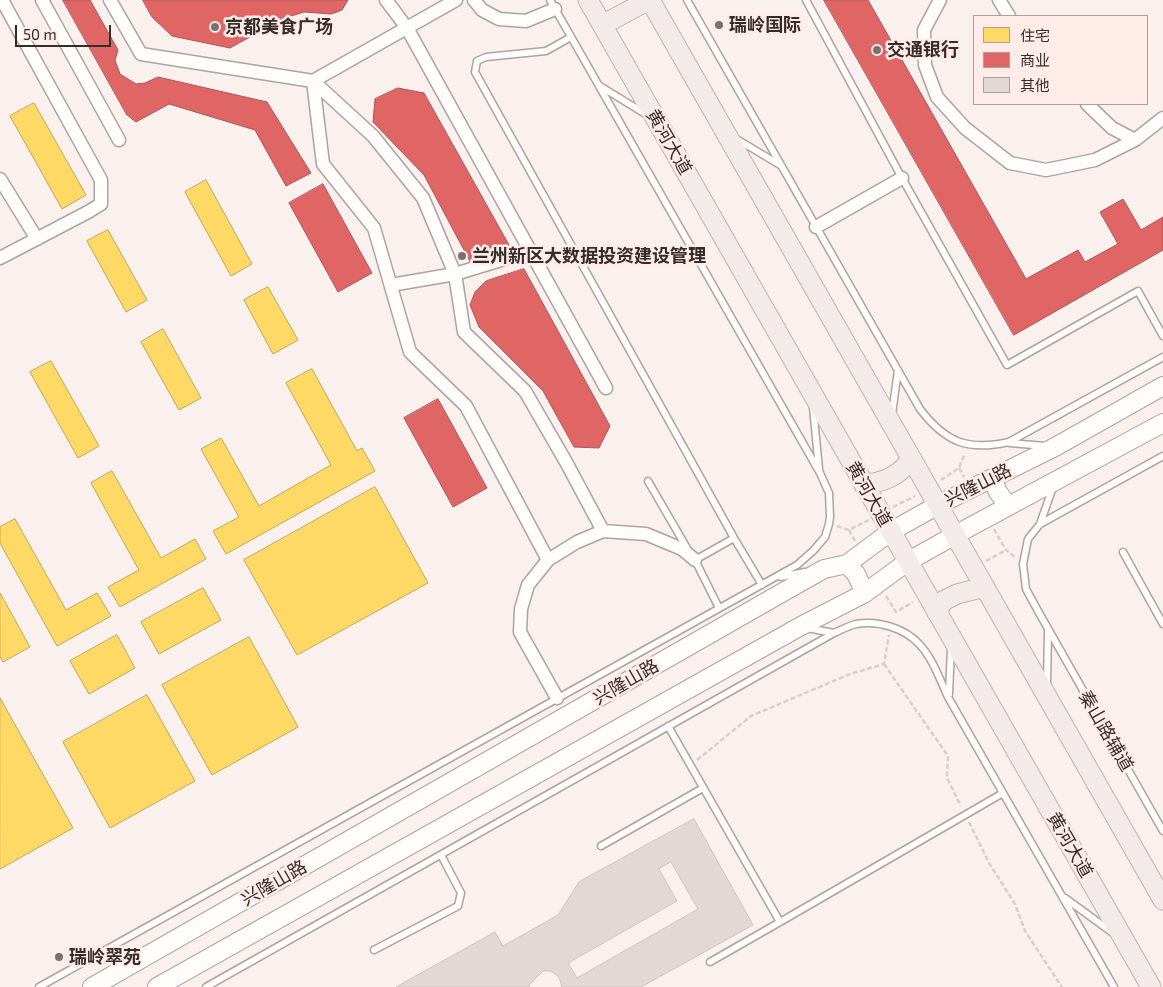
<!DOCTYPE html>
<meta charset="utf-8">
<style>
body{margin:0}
#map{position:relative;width:1163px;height:987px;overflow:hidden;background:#faf0ee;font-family:"Exo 2","Noto Sans SC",sans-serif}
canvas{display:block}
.legend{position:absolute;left:973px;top:15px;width:175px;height:90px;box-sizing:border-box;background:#ffece9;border:1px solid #ae9f9d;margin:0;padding:6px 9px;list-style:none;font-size:15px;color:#342c2a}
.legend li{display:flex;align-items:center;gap:10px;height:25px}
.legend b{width:25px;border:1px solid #ae9f9d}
.scale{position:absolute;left:15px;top:25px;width:96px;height:22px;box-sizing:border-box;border:2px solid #342c2a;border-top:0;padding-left:6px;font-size:15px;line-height:18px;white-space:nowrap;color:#342c2a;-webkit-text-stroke:4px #ffece9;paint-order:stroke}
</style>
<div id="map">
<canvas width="1163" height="987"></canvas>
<ul class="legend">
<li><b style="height:14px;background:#ffd966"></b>住宅</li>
<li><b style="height:14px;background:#e06666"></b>商业</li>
<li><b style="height:14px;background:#e2d9d7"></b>其他</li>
</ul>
<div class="scale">50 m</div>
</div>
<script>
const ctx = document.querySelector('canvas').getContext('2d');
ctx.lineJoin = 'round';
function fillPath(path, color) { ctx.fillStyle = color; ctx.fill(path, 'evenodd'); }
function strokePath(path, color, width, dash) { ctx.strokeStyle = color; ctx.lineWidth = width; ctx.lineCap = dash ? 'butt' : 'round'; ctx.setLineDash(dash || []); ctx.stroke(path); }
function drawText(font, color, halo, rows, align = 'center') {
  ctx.font = font + ' "Exo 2","Noto Sans SC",sans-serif'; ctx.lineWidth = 5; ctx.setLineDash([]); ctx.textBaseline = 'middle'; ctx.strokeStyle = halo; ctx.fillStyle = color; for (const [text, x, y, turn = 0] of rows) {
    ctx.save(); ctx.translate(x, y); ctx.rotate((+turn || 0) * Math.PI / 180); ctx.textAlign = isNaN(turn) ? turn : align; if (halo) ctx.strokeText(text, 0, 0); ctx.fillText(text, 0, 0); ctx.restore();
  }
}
const homes = new Path2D(`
 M34,103L86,195L62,209L10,116Z
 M206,180L252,264L231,276L185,192Z
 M108,230L147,300L126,312L87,241Z
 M268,287L298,340L273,354L244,300Z
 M163,329L201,398L179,410L141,342Z
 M51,361L99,446L78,458L30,372Z
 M312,369L357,451L362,448L375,471L226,554L213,531L239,517L201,449L221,438L259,506L331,465L286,383Z
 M112,471L161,558L195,539L206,559L120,607L108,587L139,570L91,483Z
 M375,487L428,583L297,655L244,560Z
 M15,519L66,610L97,593L111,616L57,646L0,543V527Z
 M203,588L221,620L159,654L141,622Z
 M0,593L30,647L3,662L0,657Z
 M117,635L135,668L89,694L70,661Z
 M249,637L298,727L212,775L162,685Z
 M147,695L195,781L110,828L63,742Z
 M0,698L73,828L0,869Z`);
fillPath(homes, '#ffd966');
strokePath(homes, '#c2a554', 1);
const shops = new Path2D(`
 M63,0H90L118,50L115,60L120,74L136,84L145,83L158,77L267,102L311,173L286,186L255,130L169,104L136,122L127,115Z
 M143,0H348L342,10L337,12L331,14L304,12L282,19L230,48L172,36L152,17Z
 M824,0H868L1026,279L1078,250L1085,262L1118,244L1100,212L1123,199L1141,230L1163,217V250L1014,335Z
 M398,88L424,93L509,245L472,265L424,175L373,122L375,99Z
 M323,184L372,273L338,292L289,203Z
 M524,269L610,426L599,448L574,447L543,391L479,327L470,305L475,292L486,281Z
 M438,399L487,488L453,507L404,418Z`);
fillPath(shops, '#e06666');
strokePath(shops, '#ac5554', 1);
const building = new Path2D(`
 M694,819L753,925L641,987H562L559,977L551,971H543L530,984L529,987H396L495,932L503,946L558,915L579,882ZM671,862L698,909L577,978L568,963L677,901L659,869Z`);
fillPath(building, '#e2d9d7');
strokePath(building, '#ccc4c2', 1);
const lane = new Path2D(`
 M687,0L920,409C946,443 968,451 1009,442L1163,357
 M806,0L902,178L1007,365L1138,291L1163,336
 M571,37L546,51L486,57L477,61L475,72L734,538L762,585
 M600,86L647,115
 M735,138L780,165
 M813,407L819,469
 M892,414L898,370
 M1010,443L1045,446
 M648,481L688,550
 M1053,487L1040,524L1028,539L1023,564L1026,589L1038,611L1163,831
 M1040,524L1163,456
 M1123,552L1163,624
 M694,558L719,608
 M695,560L734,538
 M781,577L805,572
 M807,628L834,633
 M1047,684L1048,631
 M949,694L951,647
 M668,726L780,922L1003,793
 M601,846L703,788
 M1065,898L1113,933
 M374,950L458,906L461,893L441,855
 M710,962L780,922
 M39,987L797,565L813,551L825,537L829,524L830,517L829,493L820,473L550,0
 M206,987L834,633C841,630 848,626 856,624C878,620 905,628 920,645C933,659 940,680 948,697L1114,987`);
const street = new Path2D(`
 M42,0L119,140
 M110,0L141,54L313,81L456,0
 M386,0L407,28L606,388
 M474,0L482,10L499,19L526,21L555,9
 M940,0L924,30L925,65L937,97L965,128L1010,163L1046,170L1095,160L1135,140L1163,118
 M999,0L1009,16
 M313,81L323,164L374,228L410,352L466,406L548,560
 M313,81L373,136L423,198L455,274L464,332L525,391L566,462L603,531
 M1087,104L1112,128L1135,140
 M0,179L37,239
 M816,227L902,178
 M0,258L88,212L101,204V180L2,0
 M391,285L455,274L531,251
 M557,698L520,632L521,609L528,585L548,560L577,542L603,531L646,534L682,549L695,560`);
const secondary = new Path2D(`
 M992,478L998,492L1008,506
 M847,564L856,574L865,593
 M92,987L785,591L824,569L847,564L890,532L938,505L1055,447L1163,386
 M157,987L801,626L865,593L907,562L955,535L1163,423`);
const primary = new Path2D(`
 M588,0L1151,987
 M650,0L1163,900
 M602,25L649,0
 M864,485C886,481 897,477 912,459
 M937,613L943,601L957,594L985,587`);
strokePath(lane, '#aca4a2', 9);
strokePath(street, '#aca4a2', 15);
strokePath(secondary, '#aca4a2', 20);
strokePath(primary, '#c2b0ad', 21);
strokePath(new Path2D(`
 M959,468L964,477
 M941,480L959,468L965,453
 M893,507L915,496
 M837,526L849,530L869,520
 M994,529L1006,550L1015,557
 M849,530L855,541
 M986,561L1006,550
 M886,596L896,612L913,602
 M884,664L948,756L947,778L961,806
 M697,760L751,716L850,674L884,664L889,635
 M969,822L989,863L1015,904L1025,931L1062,987`), '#d4d0cf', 2.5, [5, 2.5]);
strokePath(lane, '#fefdfc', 6);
strokePath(street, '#fefdfc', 12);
strokePath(secondary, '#fefdfc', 18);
strokePath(primary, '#f3ebe9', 19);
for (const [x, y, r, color] of [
 [719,25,5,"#79716f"],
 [215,27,5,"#79716f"],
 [877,50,5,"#79716f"],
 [462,256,5,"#79716f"],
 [59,957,5,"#79716f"]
]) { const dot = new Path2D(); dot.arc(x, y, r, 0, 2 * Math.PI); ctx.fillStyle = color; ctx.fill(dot); strokePath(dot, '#ffece9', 2); }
drawText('bold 18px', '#342c2a', '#ffece9', [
 ["瑞岭国际",729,25],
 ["京都美食广场",225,27],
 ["交通银行",887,50],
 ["兰州新区大数据投资建设管理",472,256],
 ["瑞岭翠苑",69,957]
], 'left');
drawText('18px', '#342c2a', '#ffece9', [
 ["黄河大道",669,142,60],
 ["兴隆山路",978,485,-27],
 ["黄河大道",869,494,60],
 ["兴隆山路",626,682,-30],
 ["秦山路辅道",1106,731,60],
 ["黄河大道",1070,845,60],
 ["兴隆山路",274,883,-30]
]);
</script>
